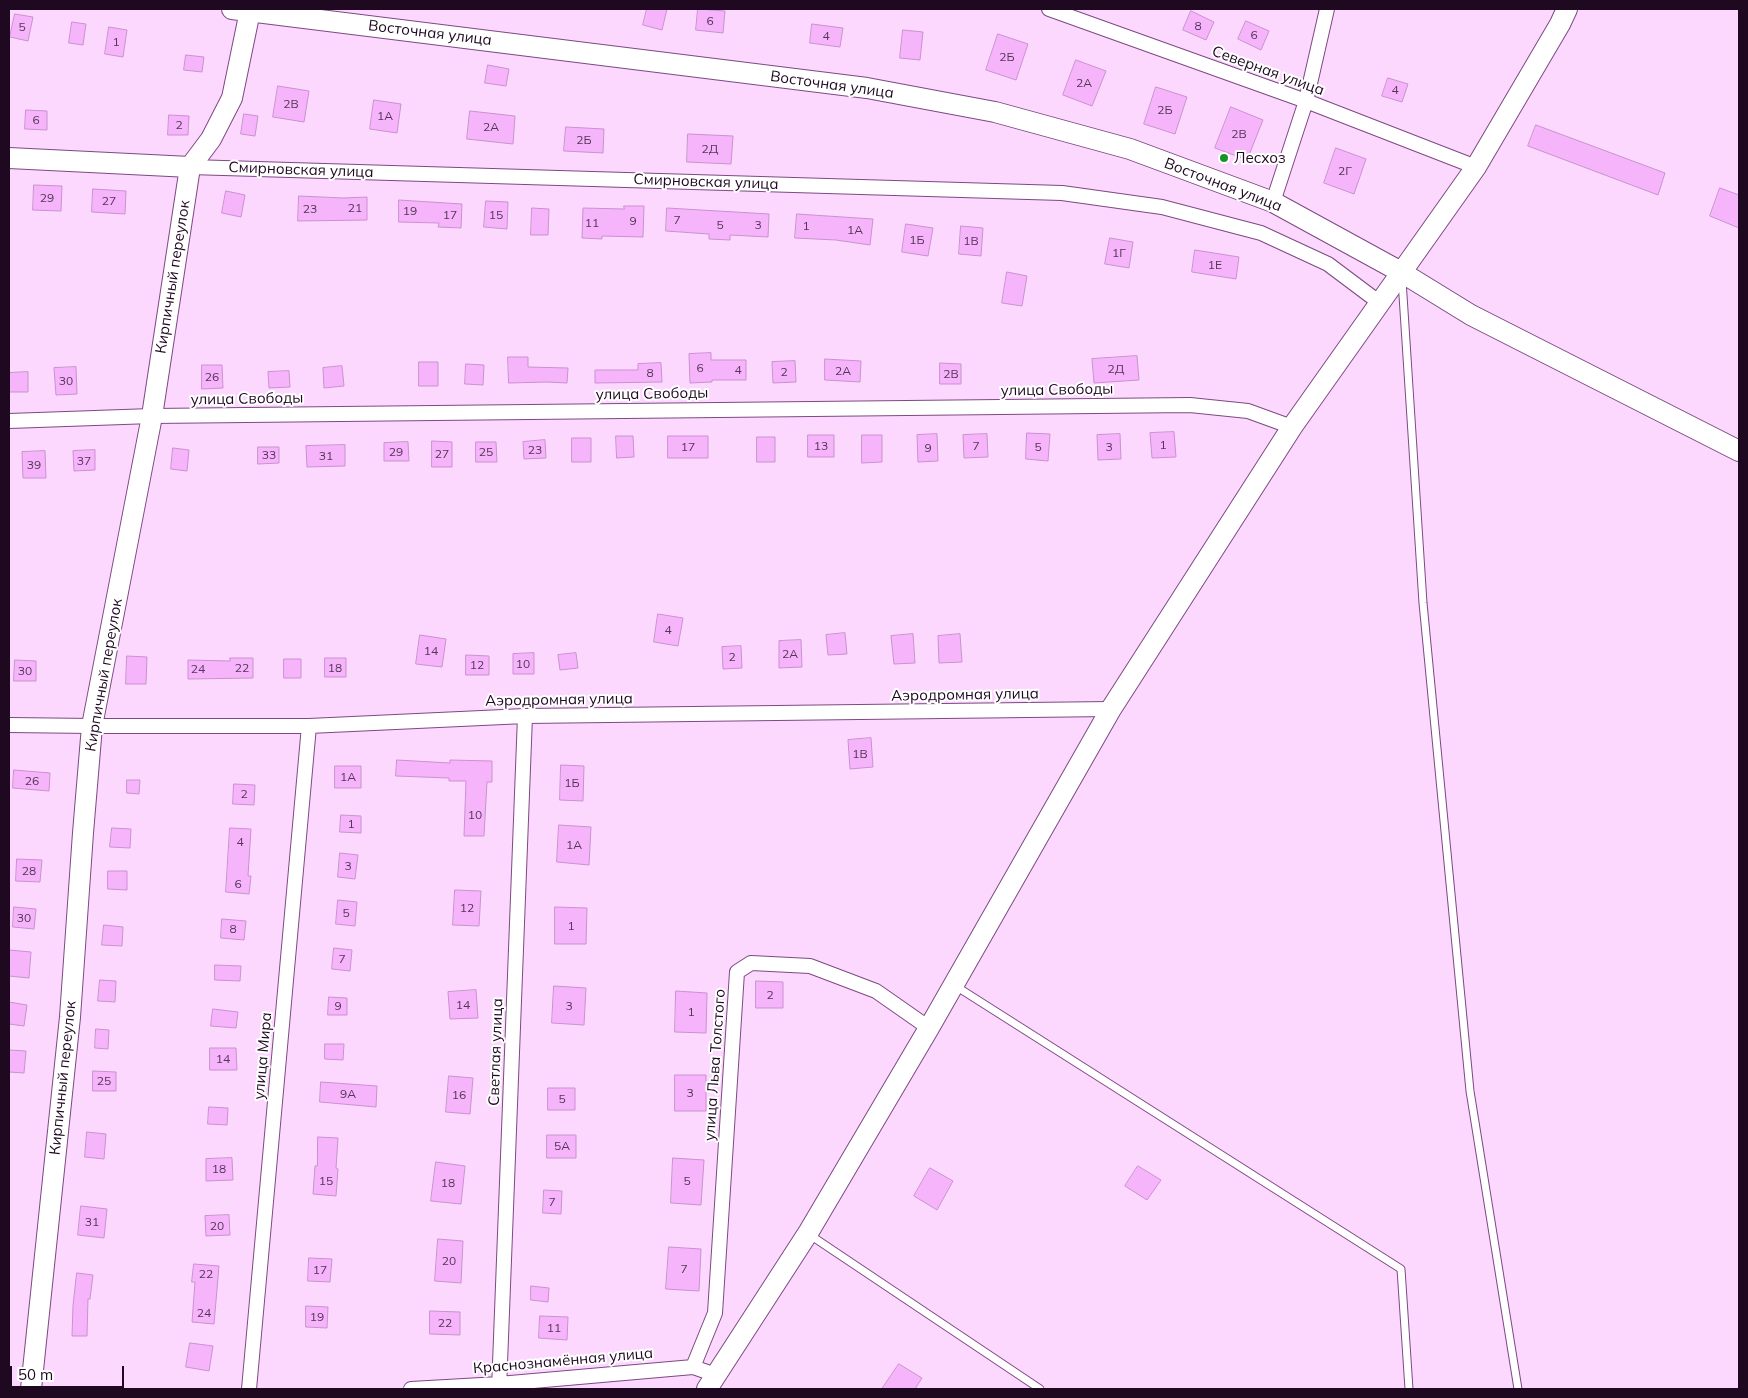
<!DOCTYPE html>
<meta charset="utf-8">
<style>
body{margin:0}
#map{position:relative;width:1748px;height:1398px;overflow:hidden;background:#fcd8ff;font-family:Mulish,sans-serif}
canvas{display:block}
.frame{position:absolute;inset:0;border:10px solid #1e0920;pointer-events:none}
.scale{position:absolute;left:10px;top:1366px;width:114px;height:22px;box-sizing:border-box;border:2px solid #1e0920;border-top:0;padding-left:6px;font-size:15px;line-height:18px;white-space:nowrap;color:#1e0920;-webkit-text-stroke:4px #fff;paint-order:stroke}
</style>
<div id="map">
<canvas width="1748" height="1398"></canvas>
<div class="frame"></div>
<div class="scale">50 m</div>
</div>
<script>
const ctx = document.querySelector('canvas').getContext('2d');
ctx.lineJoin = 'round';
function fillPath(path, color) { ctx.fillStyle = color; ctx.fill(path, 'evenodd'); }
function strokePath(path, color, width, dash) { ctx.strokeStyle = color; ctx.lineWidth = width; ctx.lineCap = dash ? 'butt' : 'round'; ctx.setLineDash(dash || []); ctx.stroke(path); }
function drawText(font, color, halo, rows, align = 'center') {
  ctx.font = font + ' Mulish,sans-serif'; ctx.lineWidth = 4; ctx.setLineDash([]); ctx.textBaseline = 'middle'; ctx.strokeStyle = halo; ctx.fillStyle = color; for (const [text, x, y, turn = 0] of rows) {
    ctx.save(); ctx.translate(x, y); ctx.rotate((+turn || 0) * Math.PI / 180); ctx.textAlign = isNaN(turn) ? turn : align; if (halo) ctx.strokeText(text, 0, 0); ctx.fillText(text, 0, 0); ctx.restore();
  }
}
const building = new Path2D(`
 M647,9H667L662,30L643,25Z
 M698,9L725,11L723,33L696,30Z
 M1191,11L1214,22L1206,40L1183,30Z
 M15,14L33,17L28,41L10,37Z
 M1246,21L1269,31L1261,50L1238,39Z
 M72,22L86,24L83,45L69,43Z
 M812,24L843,28L840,47L810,43Z
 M109,27L127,30L123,57L105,54Z
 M903,30L923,32L920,60L900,58Z
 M998,34L1028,44L1016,80L986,70Z
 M186,55L204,57L202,72L184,70Z
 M1076,60L1106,71L1092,106L1063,95Z
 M488,65L509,69L506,86L485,83Z
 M1388,78L1408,84L1402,102L1382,96Z
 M278,86L309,91L304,122L273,117Z
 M1156,87L1187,97L1175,134L1144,124Z
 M374,100L401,104L397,133L370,129Z
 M1231,107L1263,120L1247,160L1215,148Z
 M26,110L47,111V130L25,129Z
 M470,111L515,116L513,144L467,139Z
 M244,114L258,116L255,136L241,134Z
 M169,115L189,116L188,135H168Z
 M1536,125L1665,173L1658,195L1528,146Z
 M566,127L604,129L603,153L564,151Z
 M688,134L733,136L731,164L687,162Z
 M1336,148L1366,159L1354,194L1324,183Z
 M34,185L62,186L61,211L33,210Z
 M1720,188L1739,195V228L1710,216Z
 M93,189L126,191L125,214L92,212Z
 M226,191L245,195L241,217L222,213Z
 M299,196L343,198L367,197V220L298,221Z
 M399,200L462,204L461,228L438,227L439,223L399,222Z
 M486,201L508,202L507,229L484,227Z
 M624,206H644L643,237L602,236V239L582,238L583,208L624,209Z
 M532,208L549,209L548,235H531Z
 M667,208L769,214L768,237L730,235V240L709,239V234L666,231Z
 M797,214L873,219L870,245L836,240L795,238Z
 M906,224L933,228L928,256L902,252Z
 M961,226L983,228L981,256L959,254Z
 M1110,238L1133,242L1129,268L1105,264Z
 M1195,250L1239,257L1236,279L1192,272Z
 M1007,272L1027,276L1022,306L1002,303Z
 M711,353V360H746V380H712V382L690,383L689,354Z
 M1137,356L1139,380L1094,383L1092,359Z
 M508,357H528V367L568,368L567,383L547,382L509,383Z
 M825,359L861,361L860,382L825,380Z
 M795,361L796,382L773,383L772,362Z
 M419,362H438V386H419Z
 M661,363L662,382L595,383V370H638V364Z
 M940,363L961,364V384H940Z
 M466,364L484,365L483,385L465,384Z
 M202,365H222L223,388L202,389Z
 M342,366L344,386L324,388L323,368Z
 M76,367L77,394L56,395L54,368Z
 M289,371L290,387L269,388L268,372Z
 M28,372V392H9V373Z
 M1174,432L1176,457L1152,458L1150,433Z
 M1027,433L1050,434L1048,461L1026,459Z
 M937,434L938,461L918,462L917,435Z
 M987,434L988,457L964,458L963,435Z
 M1120,434L1121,459L1098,460L1097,435Z
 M808,435H834V457H808Z
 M862,435H882V462L862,463Z
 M616,436H633L634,457L617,458Z
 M668,436H708V458H668Z
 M757,437H775V462H757Z
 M572,438H591V462H572Z
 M545,440L546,458L524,459L523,442Z
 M432,441L452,442V467H432Z
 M408,442L409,461H384V443Z
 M476,442H496L497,462H476Z
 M345,445V466L307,467L306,446Z
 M258,447H279V463L258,464Z
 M173,448L189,450L187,471L171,469Z
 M95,450V470L74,471L73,451Z
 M45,451L46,478H23L22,452Z
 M658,614L683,618L678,646L654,642Z
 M845,633L847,654L828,655L826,635Z
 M913,634L915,663L894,664L891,636Z
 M960,634L962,662L939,663L938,636Z
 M420,635L446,639L442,667L416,664Z
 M801,640L802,667L779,668V641Z
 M741,646L742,668L723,669L722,647Z
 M534,653V674H513V654Z
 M576,653L578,668L560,670L558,655Z
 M466,655L489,656V675H466Z
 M127,656L147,657L146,684H126Z
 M230,658H253V678L188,679V660L230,661Z
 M325,658H346V677H325Z
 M284,659H301V678H284Z
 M15,660L36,661V681H14Z
 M871,738L873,767L850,769L848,740Z
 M397,760L450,763V760L492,761V782H487L484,836H464L466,781H449V778L396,776Z
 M561,765L584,766L583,801L560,800Z
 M335,766H361V788H335Z
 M14,770L50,773L49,791L13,788Z
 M127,780H140L139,794L127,793Z
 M234,784L255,785L254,805L233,804Z
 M341,815L361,816V833L340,832Z
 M559,825L591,827L589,865L557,862Z
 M112,828L131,829L130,848L110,847Z
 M230,828L251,829L248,876H251L249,894L226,892Z
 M340,853L358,855L355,879L338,877Z
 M17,859L42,860L40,882L16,881Z
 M108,871H127V890L108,889Z
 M455,890L481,891L479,926L453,925Z
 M338,900L357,902L355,926L336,924Z
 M14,907L36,909L34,929L13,927Z
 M555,907L587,908L586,944H555Z
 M222,919L246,921L244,940L221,938Z
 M104,925L123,927L122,946L102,945Z
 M334,948L352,950L350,971L332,969Z
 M9,950L31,952L29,978L9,976Z
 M215,965L241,966L240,981L215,980Z
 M100,980L116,981L115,1002L98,1001Z
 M756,981L783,982V1008H756Z
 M554,986L586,988L584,1025L552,1023Z
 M476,990L478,1018L450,1019L448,992Z
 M676,991L707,993L706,1033L675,1032Z
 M329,997L347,998V1015H328Z
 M9,1002L27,1005L24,1026L9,1024Z
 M213,1009L238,1012L236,1028L211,1026Z
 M96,1029L109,1030L108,1049L95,1048Z
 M325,1044H344L343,1060L325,1059Z
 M210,1048H236L237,1070H210Z
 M9,1050L26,1051L24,1073L9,1072Z
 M93,1071L116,1072V1091H93Z
 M675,1075H706V1111H675Z
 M449,1076L473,1078L470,1114L446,1112Z
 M321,1082L377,1086L376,1107L320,1102Z
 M548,1088H575V1110H548Z
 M209,1107L228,1108L227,1125L208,1124Z
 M87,1132L106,1134L104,1159L85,1157Z
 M547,1135H576V1158H547Z
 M318,1137L338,1138L336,1168L338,1169L336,1196L313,1194L315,1166H317Z
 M232,1158L233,1180L206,1181V1159Z
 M673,1158L704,1160L701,1205L671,1203Z
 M436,1162L465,1166L461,1204L431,1201Z
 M1138,1166L1161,1180L1147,1200L1125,1186Z
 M930,1168L953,1181L937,1210L914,1196Z
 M544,1190L562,1191L561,1214L543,1213Z
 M81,1206L107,1209L104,1238L78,1235Z
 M229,1215L230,1235L206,1236L205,1216Z
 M438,1239L463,1241L461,1283L435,1281Z
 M669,1247L701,1249L699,1291L666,1289Z
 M309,1258L332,1259L330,1282L308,1281Z
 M194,1264L219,1266L214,1324L192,1322L195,1282H192Z
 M77,1273L93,1275L90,1299H88L87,1336H72L73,1306Z
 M531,1286L549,1288L548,1302L531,1300Z
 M306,1306L328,1307L327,1328L306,1327Z
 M430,1311L460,1312V1335L430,1334Z
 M540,1316L568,1317L567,1340L539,1338Z
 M190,1343L213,1346L209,1371L186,1367Z
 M899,1364L922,1378L915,1389H882Z`);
fillPath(building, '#f6b5fb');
strokePath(building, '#c991ce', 1);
const lane = new Path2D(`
 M1402,280L1423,603L1470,1091L1518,1389
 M954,985L1401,1269L1409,1389
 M810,1235L1040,1389`);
const street = new Path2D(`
 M1049,9L1306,101L1476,167
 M190,167L1062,193L1162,207L1261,233L1328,264L1380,303
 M1273,202L1306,101L1327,9
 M9,421L152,416L1190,405L1248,411L1292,427
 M9,725L92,726H309L525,716L1111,709
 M693,1367L715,1313L737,972L751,963L810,966L876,991L929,1028
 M249,1389L309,726
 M411,1389L499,1384L693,1367L716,1375
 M499,1389L525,716`);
const secondary = new Path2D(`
 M232,9L867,88L995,112L1130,149L1273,202L1401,272L1471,315L1739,451
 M9,158L190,167
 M31,1389L70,1017L83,833L92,726L152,416L190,167L211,139L232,98L250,11
 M707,1389L808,1233L929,1028L1111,709L1292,427L1476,167L1560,24L1567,9`);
strokePath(lane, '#7d4982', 9);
strokePath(street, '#7d4982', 16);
strokePath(secondary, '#7d4982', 22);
strokePath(lane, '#fff', 7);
strokePath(street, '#fff', 14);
strokePath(secondary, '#fff', 20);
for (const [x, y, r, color] of [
 [1224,158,5,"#179425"]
]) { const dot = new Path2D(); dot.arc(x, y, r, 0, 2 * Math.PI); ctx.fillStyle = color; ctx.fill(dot); strokePath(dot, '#fff', 2); }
drawText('12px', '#543457', null, [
 ["6",710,21],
 ["8",1198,26],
 ["5",22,27],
 ["6",1254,35],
 ["4",826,36],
 ["1",116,42],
 ["2Б",1007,57],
 ["2А",1084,83],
 ["4",1395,90],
 ["2В",291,104],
 ["2Б",1165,110],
 ["1А",385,116],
 ["6",36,120],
 ["2",179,125],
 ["2А",491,127],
 ["2В",1239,134],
 ["2Б",584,140],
 ["2Д",710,149],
 ["2Г",1345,171],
 ["29",47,198],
 ["27",109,201],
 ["21",355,208],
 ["23",310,209],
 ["19",410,211],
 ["17",450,215],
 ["15",496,215],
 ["7",677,220],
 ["9",633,221],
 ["11",592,223],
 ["5",720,225],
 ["3",758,225],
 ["1",806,226],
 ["1А",855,230],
 ["1Б",917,240],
 ["1В",971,241],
 ["1Г",1119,253],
 ["1Е",1215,265],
 ["6",700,368],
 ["2Д",1116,369],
 ["4",738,370],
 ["2А",843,371],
 ["2",784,372],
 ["8",650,373],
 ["2В",951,374],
 ["26",212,377],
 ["30",66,381],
 ["1",1163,445],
 ["13",821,446],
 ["7",976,446],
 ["17",688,447],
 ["5",1038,447],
 ["3",1109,447],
 ["9",928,448],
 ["23",535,450],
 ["29",396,452],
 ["25",486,452],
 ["27",442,454],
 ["33",269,455],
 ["31",326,456],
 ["37",84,461],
 ["39",34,465],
 ["4",668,630],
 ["14",431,651],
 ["2А",790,654],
 ["2",732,657],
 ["10",523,664],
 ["12",477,665],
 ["22",242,668],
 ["18",335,668],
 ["24",198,669],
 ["30",25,671],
 ["1В",860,754],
 ["1А",348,777],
 ["26",32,781],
 ["1Б",572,783],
 ["2",244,794],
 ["10",475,815],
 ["1",351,824],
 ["4",240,842],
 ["1А",574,845],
 ["3",348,866],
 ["28",29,871],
 ["6",238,884],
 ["12",467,908],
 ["5",346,913],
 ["30",24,918],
 ["1",571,926],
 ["8",233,929],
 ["7",342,959],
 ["2",770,995],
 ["14",463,1005],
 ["9",338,1006],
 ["3",569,1006],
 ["1",691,1012],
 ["14",223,1059],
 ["25",104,1081],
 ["3",690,1093],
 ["9А",348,1094],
 ["16",459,1095],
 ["5",562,1099],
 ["5А",562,1146],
 ["18",219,1169],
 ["15",326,1181],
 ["5",687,1181],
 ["18",448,1183],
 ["7",552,1202],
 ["31",92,1222],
 ["20",217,1226],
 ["20",449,1261],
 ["7",684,1269],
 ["17",320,1270],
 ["22",206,1274],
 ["24",204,1313],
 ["19",317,1317],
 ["22",445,1323],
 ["11",554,1328]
]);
drawText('15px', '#1e0920', '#fff', [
 ["Восточная улица",430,33,7],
 ["Северная улица",1268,71,20],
 ["Восточная улица",832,85,8],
 ["Смирновская улица",301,170,2],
 ["Смирновская улица",706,182,2],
 ["Восточная улица",1223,185,21],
 ["Кирпичный переулок",173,277,-81],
 ["улица Свободы",1057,390,-1],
 ["улица Свободы",652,394,-1],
 ["улица Свободы",247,399,-1],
 ["Кирпичный переулок",104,675,-80],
 ["Аэродромная улица",965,695,-1],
 ["Аэродромная улица",559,700,-1],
 ["Светлая улица",496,1052,-88],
 ["улица Мира",263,1056,-85],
 ["улица Льва Толстого",715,1065,-86],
 ["Кирпичный переулок",63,1078,-84],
 ["Краснознамённая улица",563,1361,-5]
]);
drawText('15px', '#1e0920', '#fff', [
 ["Лесхоз",1234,158]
], 'left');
</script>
